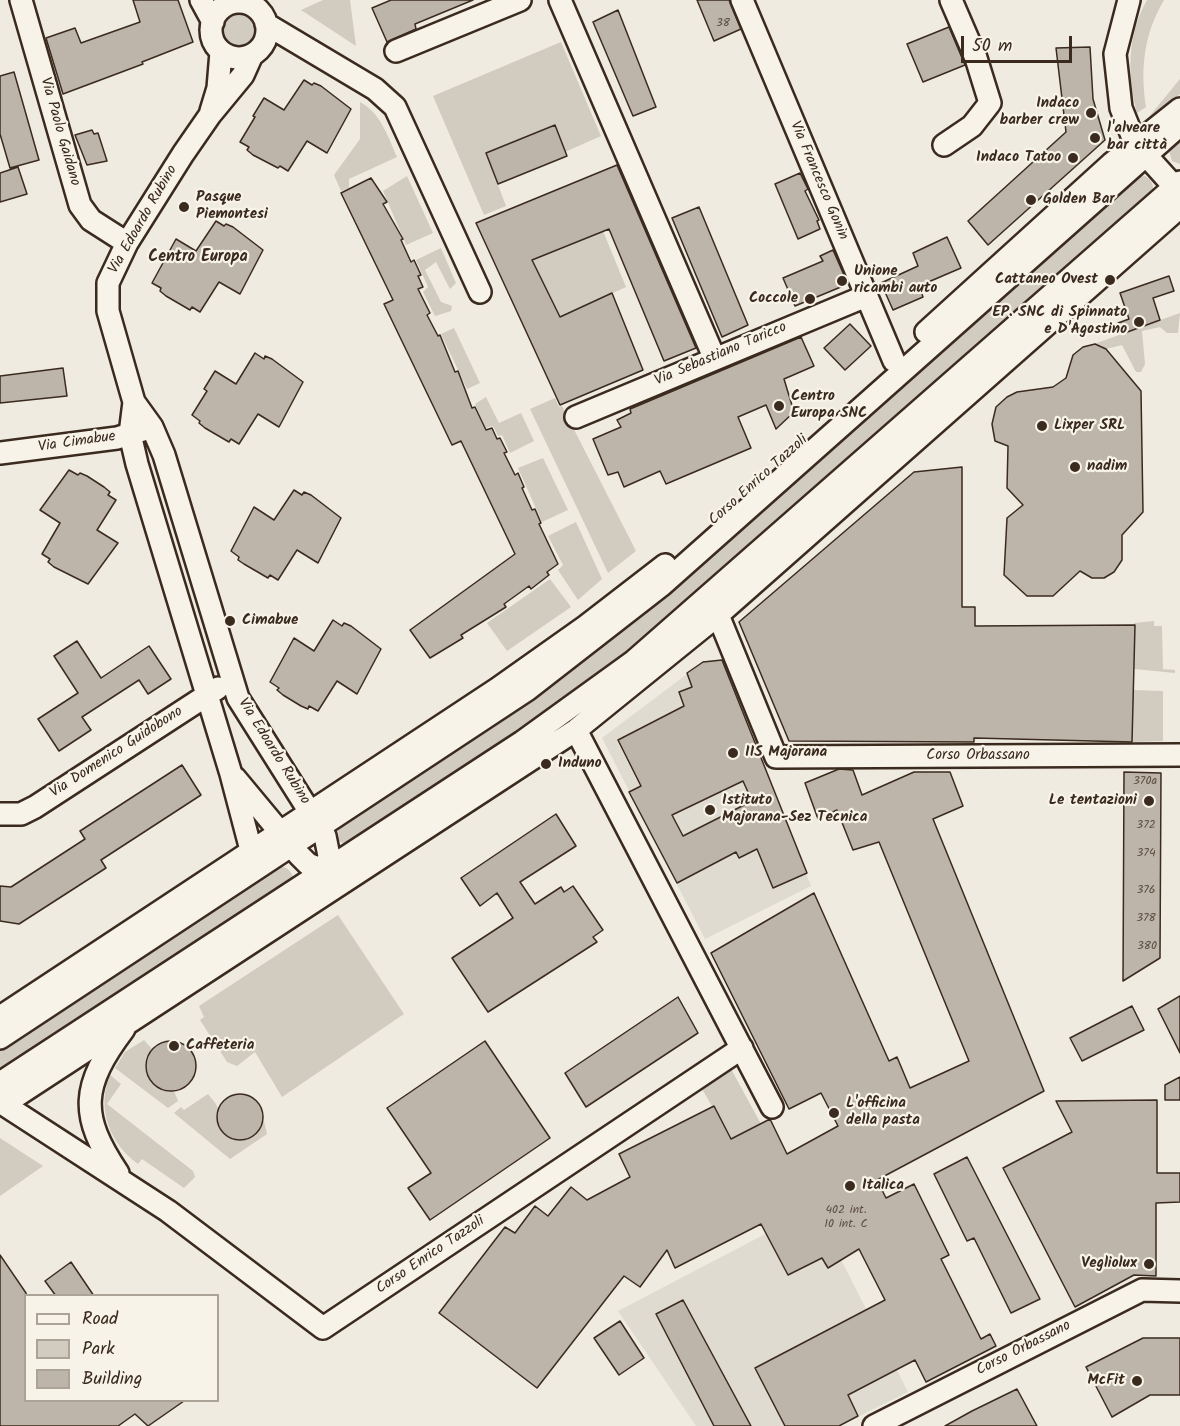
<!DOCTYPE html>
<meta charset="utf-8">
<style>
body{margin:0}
#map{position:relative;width:1180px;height:1426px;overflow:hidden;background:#efebe0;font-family:Kalam,sans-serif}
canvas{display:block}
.legend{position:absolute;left:24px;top:1294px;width:195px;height:108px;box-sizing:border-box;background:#f7f3e8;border:2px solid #aca397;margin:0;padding:8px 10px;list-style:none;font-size:18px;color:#3b2a1e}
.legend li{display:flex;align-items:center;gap:12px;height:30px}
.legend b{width:30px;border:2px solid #aca397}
.scale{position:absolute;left:961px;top:36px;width:111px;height:27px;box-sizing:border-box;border:3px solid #3b2a1e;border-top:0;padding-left:8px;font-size:18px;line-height:21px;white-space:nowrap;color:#3b2a1e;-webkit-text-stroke:4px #f7f3e8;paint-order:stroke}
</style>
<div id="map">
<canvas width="1180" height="1426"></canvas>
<ul class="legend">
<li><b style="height:8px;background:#f7f3e8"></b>Road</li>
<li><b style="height:16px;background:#d1cbc0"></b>Park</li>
<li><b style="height:16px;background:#bdb5aa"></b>Building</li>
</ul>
<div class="scale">50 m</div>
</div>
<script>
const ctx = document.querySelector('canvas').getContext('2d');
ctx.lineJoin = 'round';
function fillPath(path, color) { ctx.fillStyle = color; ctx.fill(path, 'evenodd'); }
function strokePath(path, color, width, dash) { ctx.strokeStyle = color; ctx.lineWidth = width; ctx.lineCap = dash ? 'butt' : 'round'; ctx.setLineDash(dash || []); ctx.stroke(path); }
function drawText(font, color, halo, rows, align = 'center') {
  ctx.font = font + ' Kalam,sans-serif'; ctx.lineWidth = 4.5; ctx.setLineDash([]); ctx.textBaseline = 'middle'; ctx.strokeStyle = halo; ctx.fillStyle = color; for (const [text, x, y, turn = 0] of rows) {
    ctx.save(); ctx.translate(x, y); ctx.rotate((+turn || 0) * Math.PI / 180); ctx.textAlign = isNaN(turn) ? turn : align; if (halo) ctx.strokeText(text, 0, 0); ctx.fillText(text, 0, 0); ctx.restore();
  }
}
fillPath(new Path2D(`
 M722,660L811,886L705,939L602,738L703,662Z
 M815,1208L908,1392L839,1426H696L618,1311Z`), '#e0dbd0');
fillPath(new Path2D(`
 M323,0H350L356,46L301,10Z
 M1147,0H1164C1144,34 1140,68 1146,107L1137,113C1127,74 1127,36 1147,0Z
 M222 31a18 18 0 1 1 36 0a18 18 0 1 1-36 0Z
 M561,42L601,136L565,152L554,125L486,153L506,206L484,215L433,96Z
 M1180,79V94L1151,122L1148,118Z
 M360,102C381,113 388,137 397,157L349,179V188L341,191L334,175L360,139Z
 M1180,139V164L1172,161L1169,151Z
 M407,176L433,233L406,245L383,191Z
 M1145,176C1153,181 1154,186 1152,194L623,661L349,846L339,841L338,830L347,821L512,713L608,642L668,593L1137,177Z
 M603,231L626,287L560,317L532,260Z
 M441,248L456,283L450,289L436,262L425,270L441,302L452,306L451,311L435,316L423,292L428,287L416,260Z
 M1180,313L1178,333H1167L1160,327L1142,331L1145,364L1141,372H1136L1122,345L1106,349L1094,344Z
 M454,328L480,383L467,389L441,334Z
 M486,397L499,423L521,413L534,441L510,453L502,435L498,436L493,426L486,428L475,404Z
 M555,398L559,407L562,406L636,551L608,573L530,409Z
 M543,458L568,510L542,522L518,468Z
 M576,522L602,579L578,600L558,570L563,565L548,536Z
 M550,579L571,607L507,651L487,623Z
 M1154,621V626H1162L1163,669L1175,670V673L1134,669V623Z
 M1133,690L1163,691V741L1132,742Z
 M278,866C288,867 291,870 294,880L0,1078V1049Z
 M338,915L404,1014L282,1097L255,1052L237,1066L227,1062L200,1020L204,1017L199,1006Z
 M144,1040L152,1049C134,1068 154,1090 174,1091L178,1101L168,1108L115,1068L125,1052Z
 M731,1069L761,1124L731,1139L702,1089Z
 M110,1075L121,1084L107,1104L193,1171L195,1177L184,1188L142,1159L138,1164C110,1144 96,1108 110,1075Z
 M208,1094C211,1098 218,1105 218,1110C219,1126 223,1143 245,1140C255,1139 261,1130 264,1121L267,1134L230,1159L174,1113L181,1107L184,1110Z
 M0,1138L43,1166L0,1196Z`), '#d1cbc0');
const building = new Path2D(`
 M133,0H178L193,42L142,62L143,64L63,94L46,38L75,28L81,43L140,22Z
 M391,0H473L415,24L416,29L387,42L372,8Z
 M697,0H729L741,29L714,41Z
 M618,10L656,107L633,116L593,22Z
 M949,27L965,65L923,82L907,44Z
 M1090,47L1093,99L1105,140L988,245L968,221L1066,132L1056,48Z
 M14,72L39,160L10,168L0,134V76Z
 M304,80L312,85L314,83L321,86L351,109L327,153L307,141L288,171L280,166L278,168L253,155L247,150L249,147L240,142L255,117L253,116L264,98L284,110Z
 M555,125L567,156L498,184L486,153Z
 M92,130L94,134L98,133L107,161L87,165L75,135Z
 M617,165L696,348L664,361L609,229L532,260L560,317L612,293L643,370L560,405L476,223Z
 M18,167L27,194L0,202V173Z
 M800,173L808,189L805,191L819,220L817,221L820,229L798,239L775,184Z
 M371,178L387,202L383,204L403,239L401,240L411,262L414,260L421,275L418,276L423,287L418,289L430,313L427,315L438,336L440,335L455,372L458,371L472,408L475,407L486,430L492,428L497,439L500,438L507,452L504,453L515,475L518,473L524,487L522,488L532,510L535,509L541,523L539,524L558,564L547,572L549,575L531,589L529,586L504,604L506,607L461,635L463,638L430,658L410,630L515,554L461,441L452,445L384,304L393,300L341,193Z
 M699,207L748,325L722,337L672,218Z
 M216,221L224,226L226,224L233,227L263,250L240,294L219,282L200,312L192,307L190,310L166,296L160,291L161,288L152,283L176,239L196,251Z
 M947,237L961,268L919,286L923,297L893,310L881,283L918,266L913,253Z
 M833,250L848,284L795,306L783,278L823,261L820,256Z
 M1169,276L1174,291L1153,298L1160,320L1122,334L1118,323L1129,319L1120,293Z
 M850,324L871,346L845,370L824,348Z
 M801,337L814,366L784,379L794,412L776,429L766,405L738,417L751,448L666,484L660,471L624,487L618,472L608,475L593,439L621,427L617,420L631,413L630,409Z
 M1095,344L1106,349L1141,391L1143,512L1122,535V560L1114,572L1104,578H1092L1080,571L1053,596H1027L1004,575L1007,518L1023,505L1007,488L1008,446L995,441L992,424L996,407L1007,397L1017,392L1053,387L1066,378L1073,355L1083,347Z
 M255,353L264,359L265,356L272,359L303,382L279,427L258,414L239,444L231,439L229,442L205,428L199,423L200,421L192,415L207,391L204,389L215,371L236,384Z
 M63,368L67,396L0,403V376Z
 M962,467V607H975V626L1135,625L1132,742L974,738V742L789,741L739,622L914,472Z
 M69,470L78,475L80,473L87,476L104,487L110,492L108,495L116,500L97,530L118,543L88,584L54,567L48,562L50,559L42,554L60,523L40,510Z
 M294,490L302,495L304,492L311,495L341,518L318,563L297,550L278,580L270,575L268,578L244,564L238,560L239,557L231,551L254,507L274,520Z
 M333,620L342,626L344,623L351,626L381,649L357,694L337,681L318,711L309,706L308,709L301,706L283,695L277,690L279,688L270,682L294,638L314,651Z
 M77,641L101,678L149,646L171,679L148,694L139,680L82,717L91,730L59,751L38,719L78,693L54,656Z
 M722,660L807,873L773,888L757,849L739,858L736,852L677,883L629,792L641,786L618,740L684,706L679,692L692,687L687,673L703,662ZM743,781L752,801L683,836L672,815Z
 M182,765L201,795L101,860L106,868L19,924L0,921V886L11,887L85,839L80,831Z
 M839,769L853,770L862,795L914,772H950L963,806L933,819L1044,1091L877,1180L886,1198L914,1184L949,1255L941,1259L981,1339L990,1334L996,1346L926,1382L915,1360L848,1395L858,1416L839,1426H785L755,1368L885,1300L859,1249L828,1268L822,1258L788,1275L761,1224L675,1268L667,1250L640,1287L624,1276L537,1388L439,1313L505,1227L515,1233L535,1206L548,1216L571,1187L587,1200L630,1177L619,1154L714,1106L731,1139L770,1119L787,1154L838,1126L821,1093L789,1109L711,953L814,893L889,1061L897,1057L910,1088L969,1061L879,842L853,850L837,810L818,819L805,783Z
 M1124,772L1161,773L1160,958L1123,981Z
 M556,814L576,846L520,882L535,904L561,887L564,892L573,886L603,930L593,937L597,942L488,1012L452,958L513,918L497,893L480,906L461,878Z
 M1180,996V1053L1158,1009Z
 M678,997L698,1033L586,1107L565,1073Z
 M1132,1006L1144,1030L1082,1061L1070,1038Z
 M146 1066a25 25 0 1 1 50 0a25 25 0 1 1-50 0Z
 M485,1041L550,1138L430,1220L408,1188L431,1173L387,1108Z
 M1180,1077V1100H1165V1085Z
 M217 1117a23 23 0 1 1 46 0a23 23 0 1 1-46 0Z
 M1157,1100V1173H1180V1202L1156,1203V1276L1134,1275L1075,1307L1003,1168L1072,1132L1056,1101Z
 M967,1157L1040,1299L1011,1313L974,1238L967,1241L934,1174Z
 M0,1255L26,1293V1401H184L148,1426L135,1414L118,1426H0Z
 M71,1262L94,1296H56L45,1281Z
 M683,1300L751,1426H714L656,1314Z
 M620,1321L644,1358L619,1375L594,1338Z
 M1143,1338H1180V1395H1150L1112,1417L1086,1367Z
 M1017,1389L1037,1426H945L972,1411Z`);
fillPath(building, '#bdb5aa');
strokePath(building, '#3b2a1e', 1.5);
const minor = new Path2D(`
 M21,0L80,205L91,220L127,243
 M201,0L213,22
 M560,0L714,357
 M742,0L894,361
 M1129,0L1115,54L1121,108L1135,143L1180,193
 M211 30a28 28 0 1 1 56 0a28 28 0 1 1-56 0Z
 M266,24L375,89L395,107L480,292
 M396,51L520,0
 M252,55L243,75L210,115L183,154L127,243L108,283V311L134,402L152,427L164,455L238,698L325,836L329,856L325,871
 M211,111L218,88L221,52
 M944,145L972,126L990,103L976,58L951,0
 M926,332L1111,164L1180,109
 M134,402L130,434L137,464L231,774L251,850
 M576,417L866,296
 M0,453L117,438L143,430
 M718,615L776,757L1180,755
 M576,730L772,1107
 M235,778L299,855L308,864L325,871
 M0,814H21L35,807L218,688
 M0,1017L497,689L586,626L665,565
 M0,1038L527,690L662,585L1180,125
 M0,1083L522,742L634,661L1180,182
 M0,1102L168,1211L323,1328L742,1048
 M4,1104L576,730L718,615L1180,207
 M118,1173C79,1115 81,1086 124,1029
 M874,1426L1142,1290L1180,1291`);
strokePath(minor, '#3b2a1e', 26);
strokePath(minor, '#f7f3e8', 21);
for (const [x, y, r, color] of [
 [1091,113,6,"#3b2a1e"],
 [1095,138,6,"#3b2a1e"],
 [1073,158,6,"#3b2a1e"],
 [1031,200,6,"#3b2a1e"],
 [184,207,6,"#3b2a1e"],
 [1110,280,6,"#3b2a1e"],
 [842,281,6,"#3b2a1e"],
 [810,299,6,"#3b2a1e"],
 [1139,322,6,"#3b2a1e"],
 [779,406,6,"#3b2a1e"],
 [1042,426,6,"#3b2a1e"],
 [1075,467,6,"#3b2a1e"],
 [230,621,6,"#3b2a1e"],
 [733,753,6,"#3b2a1e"],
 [546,764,6,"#3b2a1e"],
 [1149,801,6,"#3b2a1e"],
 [710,810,6,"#3b2a1e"],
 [174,1046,6,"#3b2a1e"],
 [834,1113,6,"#3b2a1e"],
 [850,1186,6,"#3b2a1e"],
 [1149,1264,6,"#3b2a1e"],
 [1137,1381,6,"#3b2a1e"]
]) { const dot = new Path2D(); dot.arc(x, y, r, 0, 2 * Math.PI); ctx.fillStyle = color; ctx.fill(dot); strokePath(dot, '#f7f3e8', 2); }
drawText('12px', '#5c4d41', null, [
 ["38",723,24],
 ["370a",1145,782],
 ["372",1146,826],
 ["374",1146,854],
 ["376",1146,891],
 ["378",1146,919],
 ["380",1147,947],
 ["402 int.",846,1211],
 ["10 int. C",846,1225]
]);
drawText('bold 15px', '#3b2a1e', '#f7f3e8', [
 ["Indaco",1079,104,"right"],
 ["barber crew",1079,121,"right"],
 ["l'alveare",1107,129],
 ["bar città",1107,146],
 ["Indaco Tatoo",1061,158,"right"],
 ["Pasque",196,198],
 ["Piemontesi",196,215],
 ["Golden Bar",1043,200],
 ["Unione",854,272],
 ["ricambi auto",854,289],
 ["Cattaneo Ovest",1098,280,"right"],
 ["Coccole",798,299,"right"],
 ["EP. SNC di Spinnato",1127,313,"right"],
 ["e D'Agostino",1127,330,"right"],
 ["Centro",791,397],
 ["Europa SNC",791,414],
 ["Lixper SRL",1054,426],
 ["nadim",1087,467],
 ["Cimabue",242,621],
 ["IIS Majorana",745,753],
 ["Induno",558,764],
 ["Istituto",722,801],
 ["Majorana-Sez Tecnica",722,818],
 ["Le tentazioni",1137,801,"right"],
 ["Caffeteria",186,1046],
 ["L'officina",846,1104],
 ["della pasta",846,1121],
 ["Italica",862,1186],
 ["Vegliolux",1137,1264,"right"],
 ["McFit",1125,1381,"right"]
], 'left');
drawText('15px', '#3b2a1e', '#f7f3e8', [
 ["Via Paolo Gaidano",59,132,74],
 ["Via Francesco Gonin",818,181,67],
 ["Via Edoardo Rubino",144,220,-60],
 ["Via Sebastiano Taricco",721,355,-23],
 ["Via Cimabue",77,443,-8],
 ["Corso Enrico Tazzoli",759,481,-42],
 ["Via Edoardo Rubino",273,752,58],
 ["Via Domenico Guidobono",117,753,-33],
 ["Corso Orbassano",978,756],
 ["Corso Enrico Tazzoli",431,1256,-34],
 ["Corso Orbassano",1024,1349,-27]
]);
drawText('bold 16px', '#3b2a1e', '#f7f3e8', [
 ["Centro Europa",198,258]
]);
</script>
